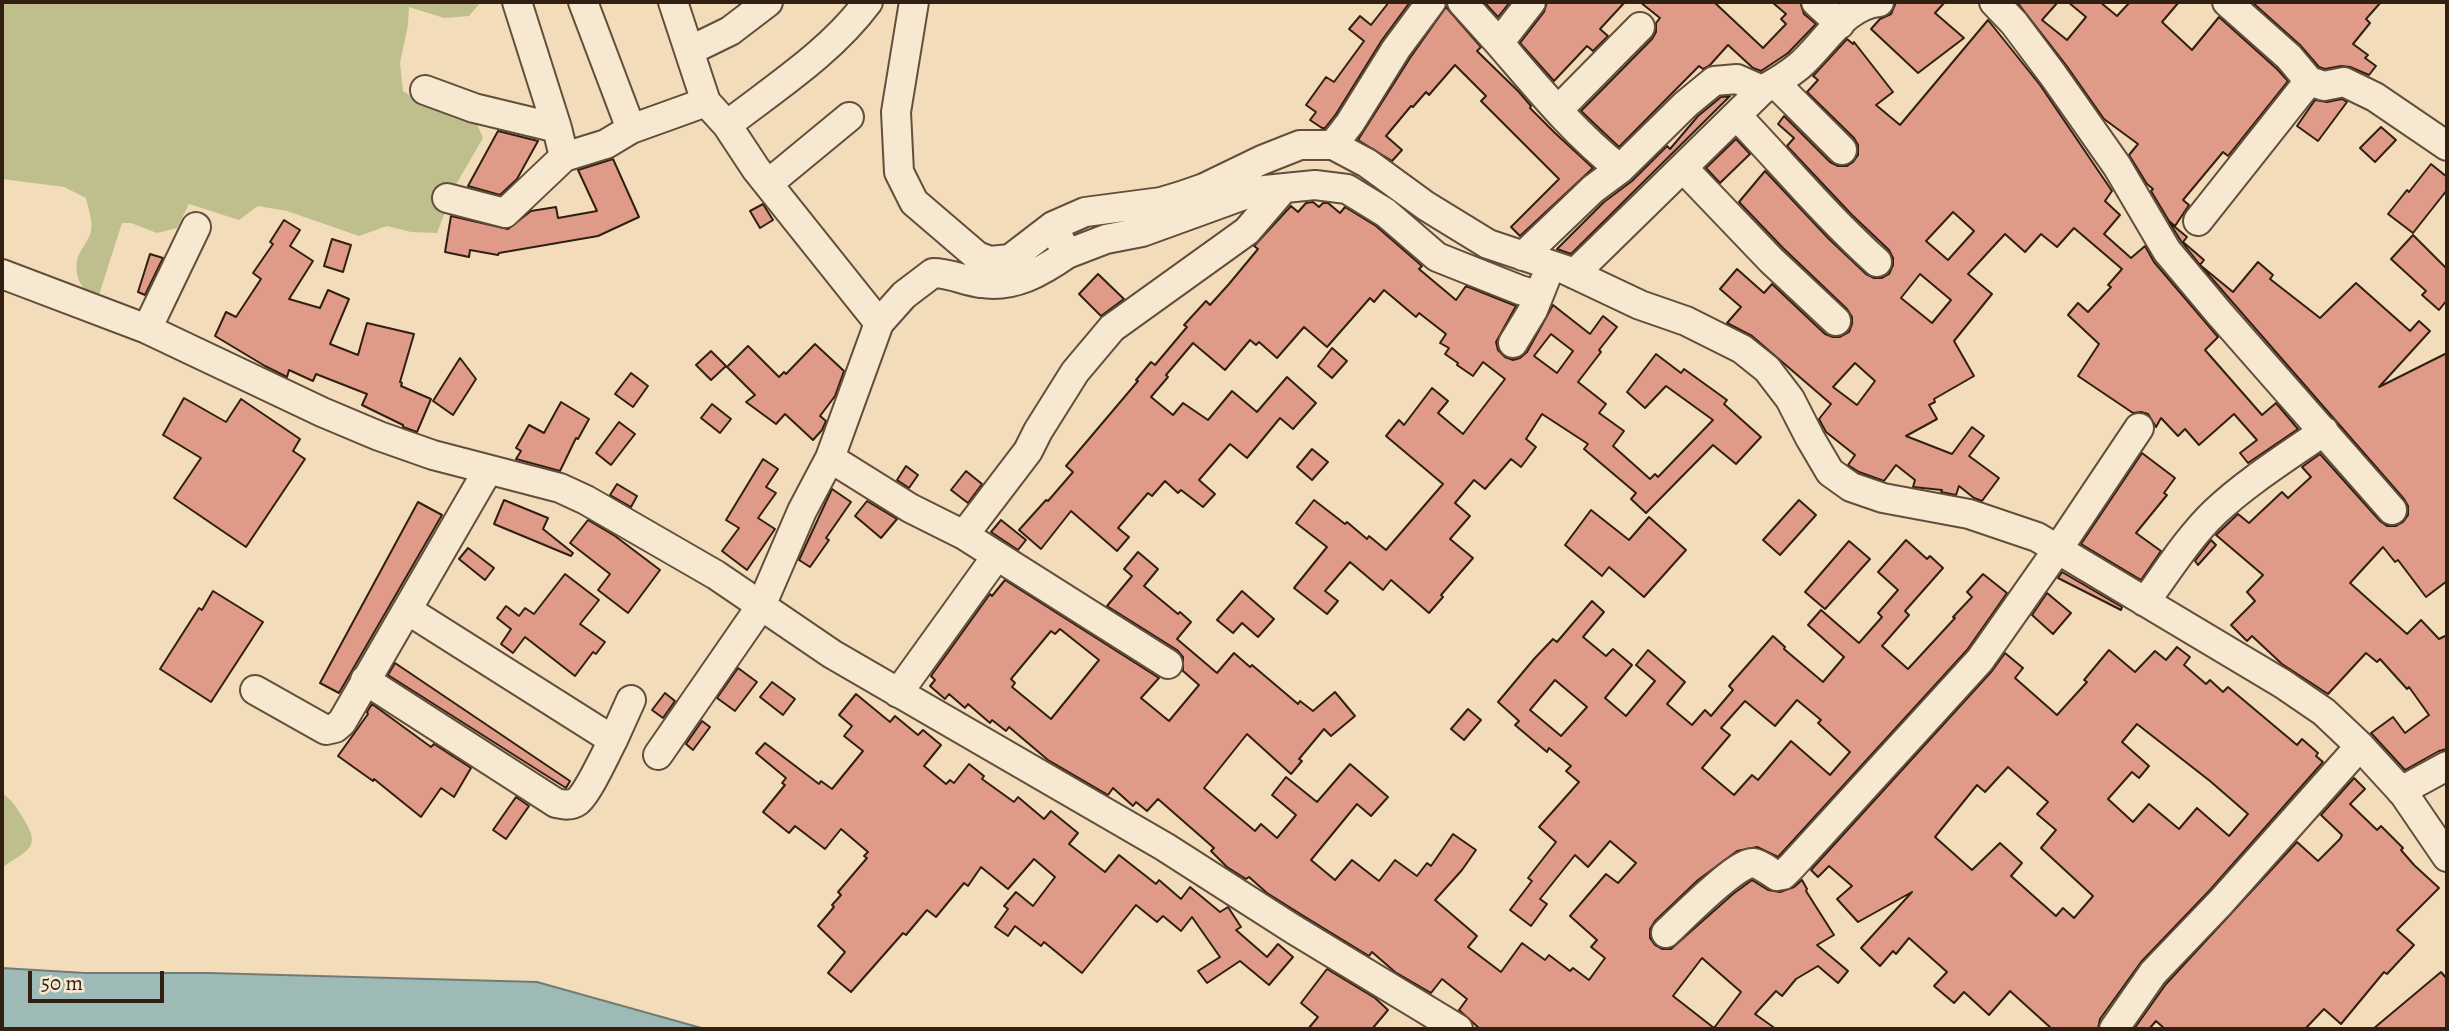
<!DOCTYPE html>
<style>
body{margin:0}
#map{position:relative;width:2449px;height:1031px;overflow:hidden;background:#f3dcba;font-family:Alegreya,serif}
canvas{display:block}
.frame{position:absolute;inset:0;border:4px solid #311f11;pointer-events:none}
.scale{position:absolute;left:28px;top:971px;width:136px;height:32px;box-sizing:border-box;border:4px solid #311f11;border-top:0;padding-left:9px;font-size:21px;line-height:24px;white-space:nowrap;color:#311f11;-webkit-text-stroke:5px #f7e8d2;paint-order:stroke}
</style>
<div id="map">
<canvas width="2449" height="1031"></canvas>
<div class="frame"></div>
<div class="scale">50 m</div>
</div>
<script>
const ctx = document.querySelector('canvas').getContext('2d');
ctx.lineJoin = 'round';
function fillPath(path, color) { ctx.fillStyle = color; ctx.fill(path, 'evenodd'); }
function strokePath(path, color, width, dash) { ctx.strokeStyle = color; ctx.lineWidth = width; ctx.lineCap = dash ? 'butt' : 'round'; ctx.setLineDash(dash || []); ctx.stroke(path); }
fillPath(new Path2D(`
 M2,2H481L469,16L444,18L409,7L408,25L400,63L403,91L428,107L476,122L483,138L455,186L437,233L411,232L387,226L359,236L287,211L258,206L239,220L189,204L177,228L157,233L131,223H122L99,295C80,294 73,273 78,257C81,248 89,241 91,231C93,220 88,208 86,198L64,187L2,179Z
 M2,793C12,800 17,808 23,818C43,849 26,850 2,868Z`), '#bfbf8d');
const water = new Path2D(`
 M2,968L85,973H209L537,982L705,1029H2Z`);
fillPath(water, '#9dbab6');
strokePath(water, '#727c74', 2);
const building = new Path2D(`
 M1389,2H1410L1382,40L1336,114L1325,128H1322L1310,120L1316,112L1306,105L1326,77L1334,82L1364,41L1349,29L1360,16L1371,25Z
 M1484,2H1510L1498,17Z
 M1547,2H1625L1600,29L1608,36L1593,51L1587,46L1554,81L1520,43L1544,12Z
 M1640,2H1714L1763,48L1786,24L1781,19L1786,14L1772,2H1800L1804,14L1816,24L1788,53L1761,71L1753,68L1728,45L1710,65L1703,69L1699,66L1619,147L1581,111L1652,39L1656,32V23L1660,18Z
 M1896,2H1945L1935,13L1964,38L1918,73L1871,29L1880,19L1891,14Z
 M2017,2H2058L2042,20L2067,40L2086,17L2068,2H2100L2117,16L2130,2H2179L2162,22L2192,50L2219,17L2277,69L2288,81L2228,156L2223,152L2183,200L2189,205L2175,226L2169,221L2151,191L2153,189L2147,184L2129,155L2138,144L2104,119L2066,65Z
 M2252,2H2381L2366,19L2370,23L2353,44L2368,55L2365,58L2376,66L2369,75L2350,67L2341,66L2325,69L2319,67L2300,45Z
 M1446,7L1481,47L1477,51L1519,92L1531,106L1530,108L1555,133L1593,168L1520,236L1511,227L1559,179L1481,101L1486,96L1455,65L1429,95L1426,92L1413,107L1411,106L1386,136L1402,150L1392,161L1358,140L1410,58Z
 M1988,20L2040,85L2112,191L2105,201L2120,215L2104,234L2131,258L2145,246L2154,262L2218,337L2205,350L2262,415L2276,403L2298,429L2248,463L2240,453L2257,440L2234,414L2199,445L2185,429L2178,436L2161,418L2156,427L2148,414L2141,412L2133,413L2078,376L2099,344L2068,315L2078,303L2088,312L2111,287L2108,285L2122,269L2074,228L2057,247L2041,234L2025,252L2005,234L1968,274L1992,294L1954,341L1974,376L1934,399L1935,402L1929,405L1937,419L1906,436L1952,454L1972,427L1984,436L1969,456L1999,478L1982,501L1974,498L1959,486L1956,495L1941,492L1942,490L1913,487L1915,480L1896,465L1884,481L1859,472L1848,465L1855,455L1826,432L1819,419L1831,404L1752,336L1727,323L1741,307L1720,289L1737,269L1764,293L1772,284L1825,334L1833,337H1840L1849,332L1852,324V317L1847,309L1783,248L1739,202L1765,171L1829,239L1866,274L1874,278H1882L1889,274L1893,265V258L1889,250L1852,215L1787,146L1794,138L1778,124L1784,116L1830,162L1838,166H1847L1853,162L1858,155V145L1854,138L1807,92L1818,80L1813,76L1847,39L1853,44L1854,42L1893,92L1876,105L1900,125ZM1953,212L1974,231L1948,260L1926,241ZM1920,274L1951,300L1932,323L1901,298ZM1855,363L1875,381L1857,405L1833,387Z
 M1730,96L1571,254L1557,249L1604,202L1632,181L1667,146L1670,149L1698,116L1721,97Z
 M2342,99L2347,102L2318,141L2297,126L2315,100L2327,102Z
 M2381,127L2396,140L2375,162L2360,148Z
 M498,131L538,141L517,179L500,195L468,186Z
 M1736,139L1750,154L1720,183L1706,168Z
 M613,159L639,217L598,236L499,253L498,255L470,250L469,257L445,252L451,216L508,229L531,211L556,207L558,218L597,211L578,170Z
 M2431,164L2447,177V190L2413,233L2388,214L2407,190L2409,192Z
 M1313,202L1319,207L1323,203H1328L1340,213L1345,207L1376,226L1422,266L1419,269L1456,300L1466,286L1516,306L1496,342L1498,350L1505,357L1513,360L1520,358L1527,352L1553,305L1590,334L1603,316L1617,327L1599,350L1601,352L1578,382L1606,404L1599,413L1624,431L1613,446L1650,479L1655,474L1658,477L1713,420L1666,386L1645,408L1627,392L1656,354L1681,373L1684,369L1727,400L1724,404L1761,437L1736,464L1713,445L1646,513L1631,499L1636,493L1584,449L1588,444L1542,414L1526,439L1536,447L1521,467L1511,459L1485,489L1474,480L1455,503L1470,516L1450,539L1473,558L1441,595L1443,597L1429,613L1391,580L1383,590L1350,562L1325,591L1338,601L1327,614L1294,588L1327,547L1296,523L1314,500L1345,524L1347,522L1367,539L1369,536L1386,550L1443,484L1386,436L1399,420L1404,425L1432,388L1448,401L1438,413L1463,434L1505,379L1483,362L1473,376L1457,365L1458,363L1445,354L1449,348L1440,343L1446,334L1419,313L1416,317L1384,290L1374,302L1370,298L1327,347L1304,327L1277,358L1259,342L1256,345L1250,340L1225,370L1193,343L1166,375L1168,377L1151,397L1173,415L1183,403L1208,420L1232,391L1257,412L1287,377L1316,403L1293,429L1280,418L1247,458L1230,444L1199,480L1215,494L1203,507L1181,490L1178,493L1165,481L1152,496L1148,493L1118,528L1129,537L1117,551L1071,511L1041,549L1019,530L1046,500L1048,501L1073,472L1066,466L1138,381L1136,380L1151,362L1155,365L1187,327L1184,325L1206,301L1210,305L1229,284L1258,249L1254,246L1291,206L1298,212L1306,203ZM1551,334L1573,351L1557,373L1534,356Z
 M763,204L773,220L760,228L750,211Z
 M284,220L300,230L290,246L313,261L289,299L320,308L328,290L349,299L330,344L358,355L367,323L414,334L400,382L402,383L401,386L431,399L417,432L403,427V425L362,405L367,394L316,374L313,381L289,370L287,377L265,366L215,336L226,312L236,317L261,279L253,273L273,244L270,242Z
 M2169,222L2187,237L2183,242L2204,260L2200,265L2181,241Z
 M2413,235L2447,269V300L2439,310L2422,295L2426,291L2391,259Z
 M332,239L351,245L343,272L324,266Z
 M150,254L163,258L145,295L138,292Z
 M2258,262L2273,275L2270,279L2320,318L2356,283L2410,331L2419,321L2430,331L2379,387L2447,353V581L2426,597L2398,560L2395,562L2383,547L2350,583L2407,634L2421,620L2439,639L2447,635V749L2439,751L2405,770L2371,733L2393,717L2405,733L2429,715L2409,687L2407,689L2380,659L2377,662L2366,653L2328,694L2282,664L2252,636L2247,641L2231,625L2255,601L2247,592L2263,575L2216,535L2238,514L2249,523L2282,492L2288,498L2311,477L2302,467L2320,454L2380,521L2387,526H2396L2403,522L2408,515V506L2404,499L2200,265L2233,292Z
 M1098,274L1124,299L1101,316L1079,294Z
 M815,344L844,371L835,396L820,416L826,421L822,430L813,440L785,414L776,424L746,402L755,395L727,367L748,346L779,377L784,372L786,374Z
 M1332,348L1347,361L1332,378L1318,366Z
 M711,351L726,366L711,380L696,365Z
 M460,358L476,379L453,415L433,401Z
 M631,373L648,386L633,407L615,394Z
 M184,398L226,422L241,399L300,439L293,451L305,459L246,547L174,498L201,458L163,435Z
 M561,402L589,419L578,439L576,438L560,471L516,459L521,451L516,448L529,425L544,433Z
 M712,404L731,419L720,433L701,418Z
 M619,422L635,434L611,465L596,453Z
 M1312,449L1328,462L1312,480L1297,467Z
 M2142,453L2175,478L2164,493L2167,495L2136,533L2161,551L2141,580L2081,544Z
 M763,459L778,469L766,487L776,493L758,518L775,529L747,570L722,551L739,528L726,520Z
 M906,466L918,475L909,488L897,480Z
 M966,471L982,484L968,503L951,490Z
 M617,484L637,496L631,507L610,495Z
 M832,489L851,502L826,538L829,540L810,567L799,560Z
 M504,500L548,518L543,529L573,553L571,556L494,524Z
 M1799,500L1816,515L1780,555L1763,540Z
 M867,501L897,519L881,538L855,516Z
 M418,502L442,515L339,693L320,683Z
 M1591,510L1629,540L1649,517L1686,550L1644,597L1609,567L1602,576L1565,545Z
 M588,520L615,536L660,570L628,613L598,590L610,574L570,543Z
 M1001,520L1026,540L1018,550L991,532Z
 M1906,540L1927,559L1930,556L1943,568L1905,611L1909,615L1882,646L1908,669L1955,618L1953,617L1972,597L1967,592L1983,574L2007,593L1967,650L1778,857L1757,847L1737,851L1698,880L1655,921L1650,929V938L1655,945L1662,949H1671L1733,894L1752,880L1768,890L1780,892L1794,887L1802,880L1807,889L1806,891L1834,935L1817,945L1848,971L1838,983L1818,966L1796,979L1782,996L1776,991L1755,1014L1776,1029H1480L1459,1010L1467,999L1442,979L1431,993L1395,972L1372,952L1369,956L1302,915L1267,893L1249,877L1246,879L1227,867L1211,851L1214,848L1158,799L1147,811L1136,802L1133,806L1113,788L1108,795L1048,760L1009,727L1006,731L992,720L990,723L968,704L965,708L949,694L945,699L930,686L935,680L931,676L990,594L992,596L1005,580L1159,678L1141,698L1169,721L1199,685L1183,671V657L1177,650L1107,606L1132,576L1124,569L1138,552L1158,569L1144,586L1178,614L1180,612L1191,622L1177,639L1217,673L1234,653L1250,667L1252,665L1298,704L1300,701L1313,711L1335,692L1355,716L1331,736L1324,729L1299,759L1302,761L1291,774L1247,734L1204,788L1255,831L1261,824L1277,838L1296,815L1272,795L1286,777L1317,802L1350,764L1388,797L1371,816L1357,804L1311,860L1335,880L1352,860L1379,881L1395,860L1417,876L1427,863L1431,866L1453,834L1476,850L1462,870L1435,900L1477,936L1468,947L1501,972L1522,943L1545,960L1549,955L1570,971L1573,968L1589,980L1605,958L1591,947L1597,940L1570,916L1606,874L1618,883L1636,863L1610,841L1588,867L1575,855L1540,899L1547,904L1531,926L1510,910L1532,881L1528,878L1556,842L1539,827L1579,782L1566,771L1571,766L1549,748L1547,752L1515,725L1519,721L1498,702L1534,659L1553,639L1557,642L1592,601L1604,612L1583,637L1606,656L1613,649L1632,665L1605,698L1626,716L1655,681L1636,665L1648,650L1685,682L1667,704L1692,725L1705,710L1711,716L1733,690L1729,686L1773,636L1785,647L1784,649L1823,682L1844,657L1808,625L1821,610L1859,643L1882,617L1878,613L1898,590L1878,572ZM1060,629L1099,660L1051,719L1012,687L1015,683L1011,679L1051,631L1055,634ZM1555,680L1587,707L1561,736L1530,710ZM1797,700L1821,720L1818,723L1850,752L1830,775L1791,741L1758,780L1752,775L1734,795L1702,768L1730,735L1721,728L1745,701L1775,726ZM1702,958L1741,992L1714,1028L1673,996Z
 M2211,540L2216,545L2198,565L2195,561Z
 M1849,541L1870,559L1825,609L1805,592Z
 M468,548L494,568L485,580L459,559Z
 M2062,572L2122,607L2121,610L2058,578Z
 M565,574L599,600L580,624L605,642L596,654L593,652L575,676L525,637L513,653L501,644L511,629L497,618L506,606L519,616L525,608L534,614Z
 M213,591L263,622L211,702L160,669L199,608L202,610Z
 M1242,591L1274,619L1258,637L1242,623L1233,633L1217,620Z
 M2047,593L2071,613L2053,634L2032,615Z
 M2177,647L2190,657L2184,665L2206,684L2210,680L2223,692L2228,687L2297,745L2302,739L2318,753L2316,756L2323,762L2209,891L2141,962L2100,1019L2098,1029H2052L2010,991L1989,1015L1964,992L1954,1003L1934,986L1947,972L1909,938L1896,954L1893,951L1880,966L1861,948L1912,892L1858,922L1837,899L1852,886L1829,866L1818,877L1811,870L1992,671L2005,653L2023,668L2015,678L2057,715L2087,682L2084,680L2109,650L2135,672L2155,651L2166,660ZM2137,724L2210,781L2248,814L2229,836L2197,808L2179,829L2149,804L2133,822L2108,799L2132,772L2139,778L2149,766L2122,742ZM2008,767L2048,802L2037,814L2056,830L2041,848L2093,896L2074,918L2063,908L2056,916L2011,876L2022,863L2000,843L1972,870L1935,837L1977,785L1985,792Z
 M395,663L570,781L566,788L388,675Z
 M738,668L757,682L735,711L717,698Z
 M772,682L795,699L783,715L760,697Z
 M665,693L675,701L663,718L652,710Z
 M856,694L890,722L895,716L918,735L923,730L941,745L924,766L946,784L950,780L954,783L969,764L984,776L982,779L1014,802L1018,797L1044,819L1051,811L1078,833L1069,844L1105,872L1119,855L1156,884L1159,880L1181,899L1190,887L1220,912L1228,907L1241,927L1236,930L1267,957L1278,944L1293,957L1269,985L1240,961L1207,983L1198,971L1220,957L1192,917L1181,931L1163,916L1157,922L1136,905L1082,973L1044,942L1041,946L1015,926L1008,936L995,927L1008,909L1004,906L1016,892L1033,906L1055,877L1034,859L1008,889L981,867L968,886L964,883L936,917L927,910L906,935L903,933L851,992L828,973L845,952L818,926L834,907L832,905L841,895L838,892L867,858L864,856L868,852L841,829L825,849L795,826L789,833L763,812L785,785L782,783L786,778L756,753L765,743L819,784L821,781L832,789L863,751L844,736L852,726L839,715Z
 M372,704L431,747L434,744L471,768L454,797L441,788L421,817L374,779L373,781L338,756L368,714L367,712Z
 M1468,709L1481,720L1464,740L1451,729Z
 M702,721L710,727L693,750L686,744Z
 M2354,778L2365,789L2350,804L2377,830L2381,826L2403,848L2401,850L2414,865L2439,888L2397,930L2414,945L2387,974L2384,972L2341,1024L2324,1009L2305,1029H2165L2156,1021L2149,1029H2134L2166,984L2297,842L2318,861L2340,839L2342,835L2321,815Z
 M516,797L529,806L506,839L493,830Z
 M1327,969L1375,998L1388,1010L1372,1029H1308L1318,1017L1301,1003Z
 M2441,972L2447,979V1029H2373Z`);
fillPath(building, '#df9b88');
strokePath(building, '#311f11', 2);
const minor = new Path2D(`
 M517,2L557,128L564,157
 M583,2L631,129
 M673,2L706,102L727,125L756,169L879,323
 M914,2L896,112L899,172L914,202L977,256L990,261L1010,259L1053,226
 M1462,2L1499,43
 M1531,2L1499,43C1537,87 1574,133 1620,169L1686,104L1714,81L1737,79L1762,90C1775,83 1788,75 1799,66C1824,45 1844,5 1879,2
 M1816,2L1840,24
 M1994,2L2014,23L2053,75L2117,166L2167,251L2219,313L2392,510
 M2227,2L2289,57L2309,81L2324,86L2344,82L2375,97L2447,146
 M689,51L730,31L768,2
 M1775,83L1842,150
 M425,90L474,108L557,128
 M1558,110L1640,27
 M1737,116C1784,165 1827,217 1877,262
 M727,125C776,87 831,52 868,2
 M1333,145L1350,123L1396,49L1431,2
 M1683,168L1771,260L1836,321
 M769,183L849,117
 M447,198L505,213L564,157L606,144L631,129L706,102
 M2198,221L2309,81
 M1067,254L1106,239L1142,232L1255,191L1315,185L1347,189L1386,213L1437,257L1520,290L1537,295
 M1523,256L1593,189L1620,169
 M2,274L147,329L322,412L379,436L433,455L560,488L586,500L716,575L832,654L1165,847L1293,929L1458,1029
 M1574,274L1762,90
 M147,329L196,227
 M1513,343L1533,310L1545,280
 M830,458L910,508L964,535L1028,451L1038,431L1075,372L1112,328L1247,231L1283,189
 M964,535L1168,664
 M2145,602C2167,572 2188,538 2215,512C2248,481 2287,457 2324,431
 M365,680L556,803C564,805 571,806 578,801C589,791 605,755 613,740L409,611
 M255,690L326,730L335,728L342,722L488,470
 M898,693L996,557
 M613,740L631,700
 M658,755L761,606L802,511L830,458L879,323L904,295L933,273C950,273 965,281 981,283C1014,288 1041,272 1067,254L1053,226L1085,212L1161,202L1181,196L1204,188L1262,160L1300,145H1333L1367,163L1426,206L1488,244L1566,270L1640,305L1686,321L1742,349L1767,369L1790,399L1810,438L1830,472L1851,487L1883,498L1969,514L2037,537L2283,684L2324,712L2360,746L2404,794L2447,857
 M2401,791L2447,766
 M1666,933C1679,921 1738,861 1753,863C1761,864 1770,872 1777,876L1783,875L1792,866L1980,660L2058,549L2139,428
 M2114,1029L2153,973L2221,902L2360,746`);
strokePath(minor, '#624e3b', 32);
strokePath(minor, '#f7e8d2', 28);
</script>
